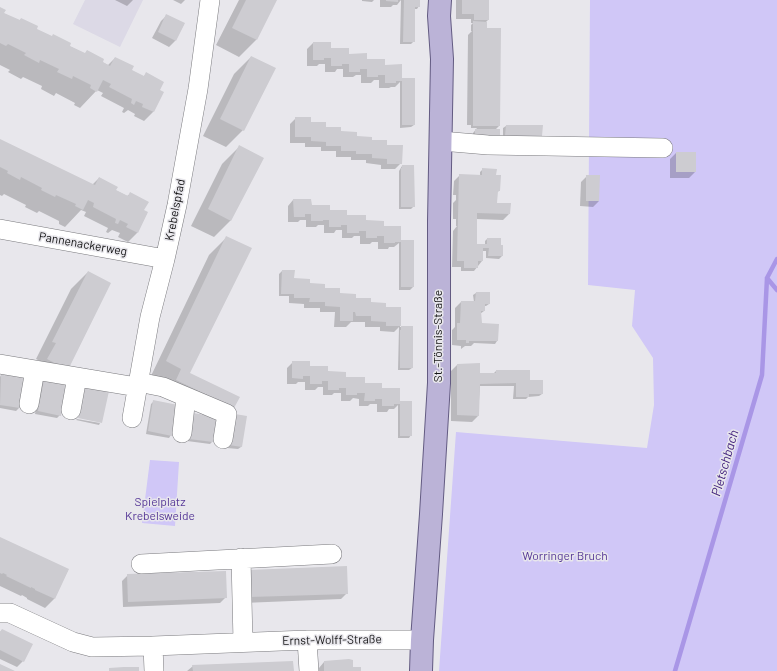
<!DOCTYPE html>
<meta charset="utf-8">
<style>
body{margin:0}
canvas{display:block;background:#e8e7ec}
</style>
<canvas width="777" height="671"></canvas>
<script>
const ctx = document.querySelector('canvas').getContext('2d');
ctx.lineJoin = 'round';
function fillPath(path, color) { ctx.fillStyle = color; ctx.fill(path, 'evenodd'); }
function strokePath(path, color, width, dash) { ctx.strokeStyle = color; ctx.lineWidth = width; ctx.lineCap = dash ? 'butt' : 'round'; ctx.setLineDash(dash || []); ctx.stroke(path); }
function drawText(font, color, halo, rows, align = 'center') {
  ctx.font = font + ' Barlow,sans-serif'; ctx.lineWidth = 3; ctx.setLineDash([]); ctx.textBaseline = 'middle'; ctx.strokeStyle = halo; ctx.fillStyle = color; for (const [text, x, y, turn = 0] of rows) {
    ctx.save(); ctx.translate(x, y); ctx.rotate((+turn || 0) * Math.PI / 180); ctx.textAlign = isNaN(turn) ? turn : align; if (halo) ctx.strokeText(text, 0, 0); ctx.fillText(text, 0, 0); ctx.restore();
  }
}
fillPath(new Path2D(`
 M85,0H143L120,47L73,24Z`), '#dcd9e6');
fillPath(new Path2D(`
 M590,0H777V671H439L456,432L647,448L654,405L653,358L632,326L635,290L588,285Z
 M150,460L179,462L175,526L142,523Z`), '#d0c7f7');
fillPath(new Path2D(`
 M115,0H133L127,6Z
 M173,0H185L181,4Z
 M239,0H276L256,40L239,57L216,45Z
 M362,0H374L372,2L362,1Z
 M380,0H401L397,5H393L391,7H380Z
 M401,0H419V6L417,9H414V41L411,44H400Z
 M456,0H489L488,20L486,22L499,126L495,130L473,143V133L477,128H471V125H467L468,35L472,31H471V25L473,23H471V19H456Z
 M0,8L3,13L19,21L21,19L36,30L108,65L115,58L131,70L143,77L146,74L158,91L162,93L153,112L144,121L134,116L135,114L128,110L124,113L122,112L124,108L101,96L103,93L97,90L80,108L74,105L75,103L56,93L54,96L41,89L42,86L23,77L21,79L8,72L10,70L0,65Z
 M167,15L184,24L175,41L169,47L152,38L161,21Z
 M313,43L384,66L401,80L403,79L414,125L411,127L400,128V82L395,87H391L389,88H379V80H374L371,83H361V75H356L353,77H343V69H337L335,72H325V64H319L317,66H307V49Z
 M251,57L243,130L226,147L203,136L234,74Z
 M296,118L386,146L401,163L395,169H381V165L366,163V160H351V157H336V151H321V147H305V143H290V124Z
 M506,126L541,136L539,138H503V128Z
 M0,140L92,185L99,178L115,190L127,196L130,194L143,211L147,213L137,233L128,242L118,237L120,233L112,230L108,233L106,232L108,228L84,216L86,212L81,210L65,227L59,224V221L39,211L37,213L25,207L26,205L4,194L2,196L0,195Z
 M239,147L231,220L214,237L191,226L222,164Z
 M676,153L695,172L689,178H670V159Z
 M402,166L414,206L411,209H399V171Z
 M483,169L495,175L499,191L496,193V204L509,214L503,220L476,219V245L485,246V241L487,239L502,256L499,259L486,258V251H482V261L474,271H461V267H452L453,231L457,226H456V219H453V203L456,200V195H453L454,181L460,175L480,176V172Z
 M587,176H599V201L593,207L580,206L581,182Z
 M293,200L383,227L400,241H413V287L410,290H399V243L394,247H389L388,249H378V242H372L370,244H360V236H354L352,238H342V230H336L334,233H324V225H318L316,227H306V220H300L298,222H288V206Z
 M226,238L189,374L231,410L150,378L209,255Z
 M282,271L293,279L309,284L385,308H400V327H412V368L409,370H398L399,327L394,332L380,331V327H365V322H351L346,327H334L335,312H320V308H304V304L289,303V296H279V274Z
 M88,272L58,370L36,359L71,289Z
 M476,293L489,304L486,306H484V311L480,314L481,323L497,341L495,344L474,343L471,346H465L461,349V346L452,345V330L455,327V308L461,302H474L473,295Z
 M293,362L381,389L399,404L401,402L411,435L409,438H398V405L394,409H389L387,412H377V404H370L368,406H359V399L353,398L350,401H341V393H334L332,395H323V387H318L315,390H305V382H298L296,384H287V368Z
 M457,365L479,374H493L496,371L529,381L542,394L539,396L528,397L526,399H513L514,386H480L478,416L472,422L451,421V371Z
 M1,375L24,378L19,408L16,411L0,408V377Z
 M44,381L60,415L57,418L35,414L41,384Z
 M154,401L171,435L169,438L146,434L151,404Z
 M190,417L212,442L210,444L187,441Z
 M232,418L241,447L238,449L227,448Z
 M77,419L100,423L99,425L76,420Z
 M0,538L68,570L54,599L45,608L27,599V598L22,595L21,596L0,586Z
 M128,575L226,597L220,603L123,607L122,581Z
 M242,577L347,593L341,599L243,603Z
 M2,630L23,661L17,667L0,659V632Z
 M324,662L360,671H319V668Z
 M193,666L293,671H187Z`), '#0003');
strokePath(new Path2D(`
 M767,278L777,290
 M675,671L762,375L767,278L777,259`), '#a996e6', 4.5);
fillPath(new Path2D(`
 M246,0H277L257,40L232,28Z
 M386,0H398V2L386,1Z
 M404,0H420V7H415V42H403Z
 M462,0H489V20H474V14H462Z
 M0,7L6,10L4,13L20,20L21,18L38,26L37,29L52,36L53,34L71,43L70,46L85,53L87,50L104,59L103,62L110,66L115,57L134,66L132,70L144,76L146,72L164,82L160,90L164,92L154,112L142,107L143,104L136,101L134,105L131,103L132,99L109,87L111,84L103,80L97,92L90,88L91,85L73,76L72,79L57,72L59,69L40,60L39,63L24,55L26,53L8,44L6,46L0,43Z
 M166,14L185,23L176,41L158,32Z
 M473,21L487,22V28H501L500,126H473Z
 M313,42H331V48H349V54L367,53V59H385V65L402,64V78H415V125H402V81H396V83H385V75H378V77H367V69H360V72H349V64H342V66H331V58H324V60H313Z
 M251,56L276,68L244,131L220,119Z
 M295,117H311V122H326V127H341V131L357,132V136L372,137V140H387V145H403L402,164H387V159L372,158V154H356V151H341V146H326V142L311,141V137H295Z
 M506,125H543L542,136H505Z
 M475,129H500V140H475Z
 M0,139L95,185L99,177L118,187L116,190L128,196L130,192L149,202L144,210L148,212L138,233L126,227L128,224L120,220L118,224L115,223L116,219L93,207L94,203L88,200L83,210L75,206L76,204L56,195L55,197L41,190L42,188L21,177L20,180L7,173L8,171L0,167Z
 M239,145L264,158L231,221L208,209Z
 M676,152H696V172H676Z
 M402,165H414L415,207H401V168H402Z
 M482,168L497,169L496,175H501L500,191H498L497,203H511L510,214L477,213V244H487V238H501V245H503V256H488L489,248H483V261H478V268H464V261H457L459,174L482,175Z
 M586,175H600L599,201H586Z
 M293,199H311L312,205H330V210H347V215H366V220L384,221V226H401V240H414V287H401V242H395V243H384V236H377V238H366V231H359V233H347V225H341V227H329V220H323V221H311V214H305V217H294Z
 M226,236L252,248L190,373L240,397L234,408L176,380L181,369L166,361Z
 M282,270H295L294,278L310,279V283L325,284V288H340V293L356,294V298H371V302L386,303V307H401V326H386V322L371,321V316H356L355,312H353V321H340V307L325,306V302H309L310,298H294V294H281Z
 M88,271L111,283L68,370L47,359L56,343L52,342Z
 M476,292H490V304H485V311H481L482,323L499,324L498,341H469V343H466V340H457V323H460L461,301H475Z
 M401,326H413V368H400V330H401Z
 M292,361H310V366H328V371L346,372V377H365V383H382V388H400V401H412V436H400V404H394V406H382V399H375V401H364L365,393H357V395H346V388H339V390H328V381H322V384H310V376H303V379L292,378Z
 M480,363V373H496V370H530V380H543V394H529V397H516V383L480,384L479,416L457,415V364Z
 M1,374L25,377L20,408L0,405Z
 M44,380L67,384L61,416L38,411Z
 M85,386L109,391L102,423L78,418Z
 M153,400L178,405L172,436L148,431Z
 M193,413L217,417L213,442L189,439Z
 M235,414L247,416L242,447L229,445Z
 M0,537L69,569L55,599L35,590V589L31,587V588L6,576L7,575L3,573L2,574L0,573Z
 M347,566L348,594L249,597L248,570Z
 M226,571L227,598L128,602L127,574Z
 M2,629L33,644L24,662L0,650V632Z
 M349,659L353,660V667H361V671H324V661Z
 M293,661L294,671H193L192,665Z
 M0,664L15,671H0Z
 M124,667H139V671H109V668Z`), '#cdccd1');
const minor = new Path2D(`
 M441,141L488,145L663,148
 M0,229L165,259
 M0,364L137,387
 M138,382L163,387L227,414L223,439
 M29,404L35,370
 M71,410L77,377
 M132,418L150,317L165,259L177,205L198,89L210,0
 M182,433L186,397
 M241,558L243,642
 M141,564L332,554
 M0,613H10L73,642L92,647L153,646L307,640H422
 M307,640L309,671
 M153,646L154,671`);
const major = new Path2D(`
 M421,671L422,640L431,514L439,383V221L442,59L439,16L440,0`);
strokePath(minor, '#7a7a7e', 20);
strokePath(major, '#635b82', 24);
strokePath(minor, '#fff', 19);
strokePath(major, '#bbb3d7', 22);
drawText('12px', '#151516', '#e8e7ec', [
 ["Krebelspfad",175,210,-79],
 ["Pannenackerweg",83,244,10],
 ["St.-Tönnis-Straße",438,336,-90],
 ["Ernst-Wolff-Straße",332,640,-1]
]);
drawText('12px', '#573997', '#e8e7ec', [
 ["Spielplatz",160,502],
 ["Krebelsweide",160,516],
 ["Worringer Bruch",565,556]
]);
drawText('italic 13px', '#44237f', '#e8e7ec', [
 ["Pletschbach",725,463,-74]
]);
</script>
